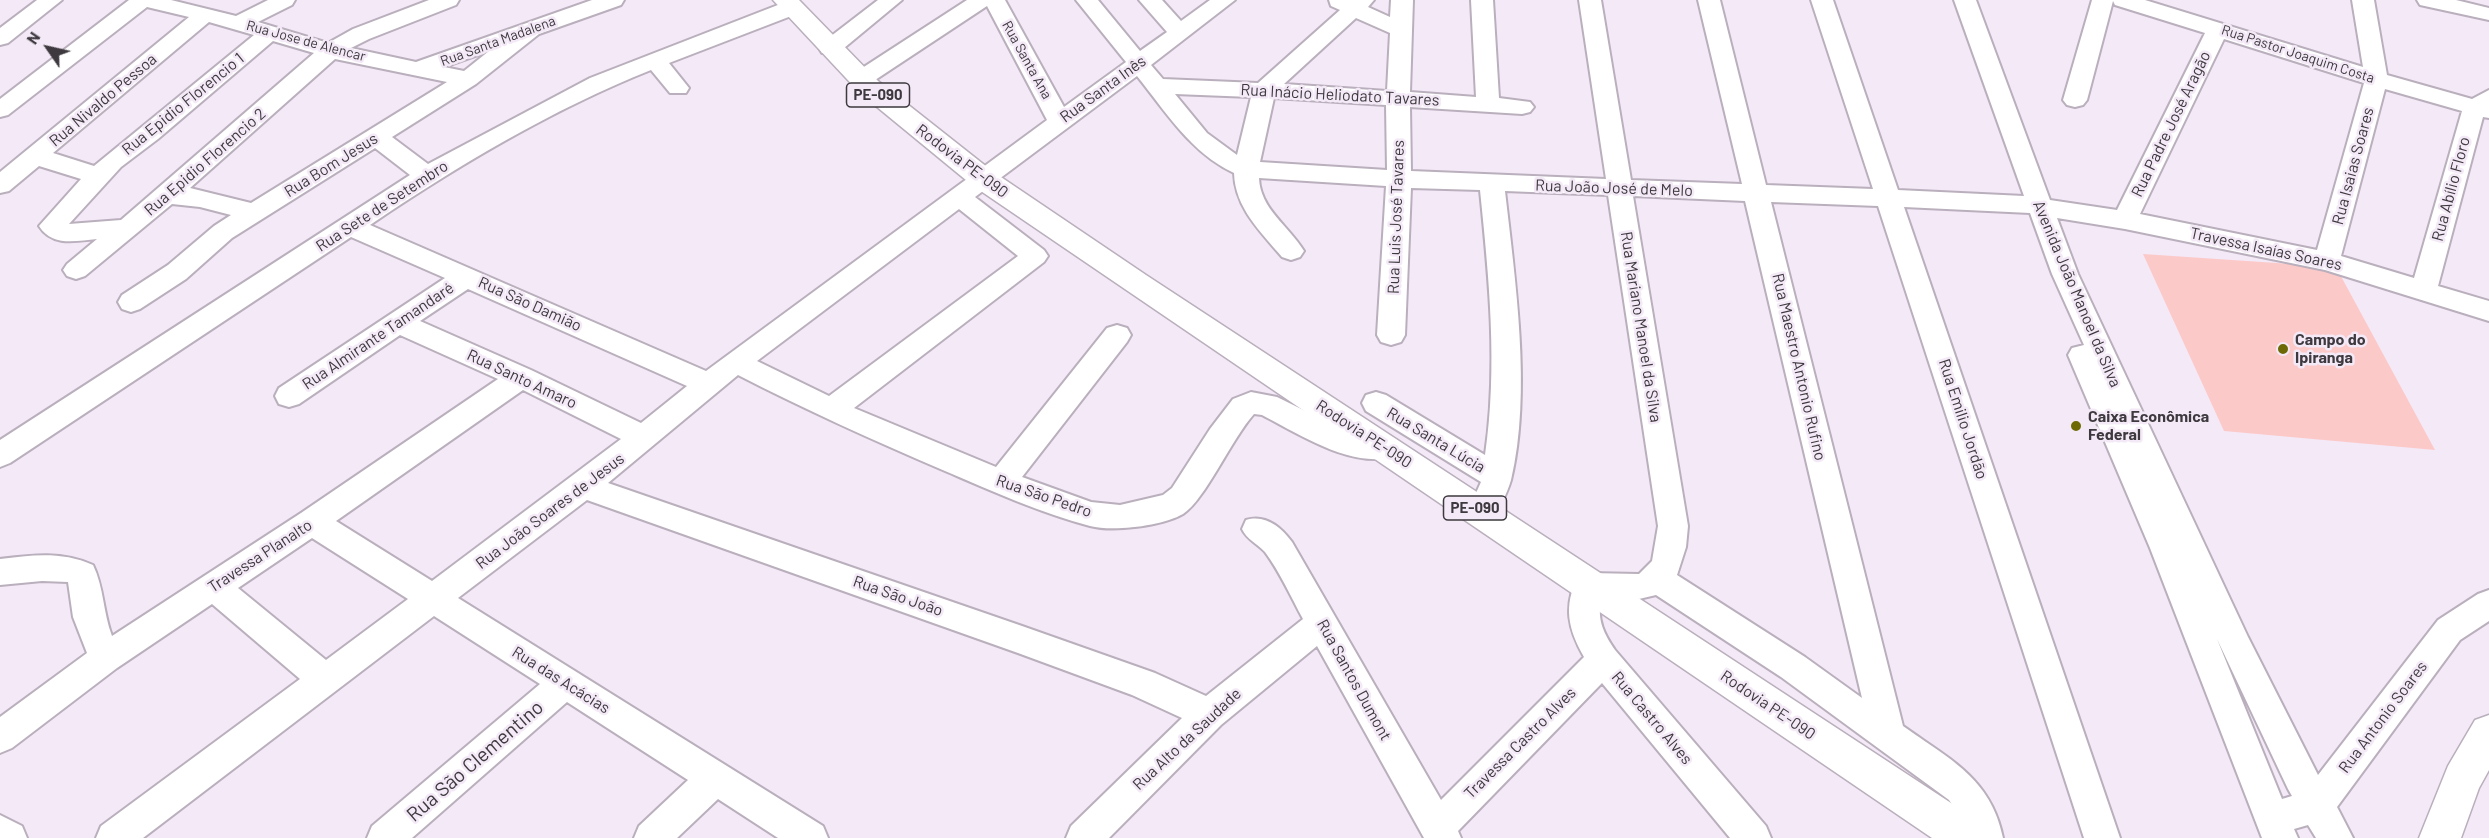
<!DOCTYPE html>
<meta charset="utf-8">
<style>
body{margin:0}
#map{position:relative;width:2489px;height:838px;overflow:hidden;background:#f4e9f7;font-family:Barlow,sans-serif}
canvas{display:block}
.north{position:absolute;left:18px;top:18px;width:60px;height:60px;-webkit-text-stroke:4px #f4e9f7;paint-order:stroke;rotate:304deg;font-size:16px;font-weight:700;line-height:24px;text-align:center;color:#3d393e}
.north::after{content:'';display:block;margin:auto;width:21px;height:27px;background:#3d393e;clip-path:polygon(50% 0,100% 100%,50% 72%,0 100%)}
</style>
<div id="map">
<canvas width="2489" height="838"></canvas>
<div class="north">N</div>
</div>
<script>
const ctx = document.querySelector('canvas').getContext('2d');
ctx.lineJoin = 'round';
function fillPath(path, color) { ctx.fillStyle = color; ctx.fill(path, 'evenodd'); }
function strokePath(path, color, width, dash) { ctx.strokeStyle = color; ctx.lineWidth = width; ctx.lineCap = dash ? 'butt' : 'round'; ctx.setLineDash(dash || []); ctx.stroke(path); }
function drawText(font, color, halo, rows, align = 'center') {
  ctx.font = font + ' Barlow,sans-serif'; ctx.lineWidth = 5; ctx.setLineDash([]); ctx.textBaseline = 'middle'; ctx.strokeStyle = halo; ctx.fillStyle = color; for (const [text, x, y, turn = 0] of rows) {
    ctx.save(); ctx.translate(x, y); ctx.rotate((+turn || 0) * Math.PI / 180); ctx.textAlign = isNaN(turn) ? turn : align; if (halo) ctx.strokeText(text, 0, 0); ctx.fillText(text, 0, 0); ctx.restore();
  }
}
fillPath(new Path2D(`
 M2143,254L2336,267L2435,450L2224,431Z`), '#fcc9c9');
const minor = new Path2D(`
 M37,0H62L8,43L0,45V28Z
 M129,0H171L236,16L268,0H295L292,5L258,22L328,43L353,29L429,0H459L456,5L369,39L351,48L416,62L592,0H624L621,5L539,34L476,84L392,137L428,164L590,78L783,3H799L802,8L799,13L669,63L689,88L686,93H670L651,70C553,109 457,166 370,225L706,371L1047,120L987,6L869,84H853L850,79L853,74L967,0H1005L1064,107L1126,62L1076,0H1098L1140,51L1167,32L1139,0H1162L1181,21L1210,0H1235L1151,65L1163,79L1258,83L1340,10L1331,6L1329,0H1374L1368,7L1390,17L1391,0H1413L1410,92L1476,97L1471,0H1493L1499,98L1530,102L1534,107L1530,112L1522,114L1410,107L1411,171L1606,179L1579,0H1601L1631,180L1742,184L1698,0H1720L1766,185L1873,189L1811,0H1833L1898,190L2024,196L1954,0H1976L2050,200L2117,210L2205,33L2115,5L2113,1L2087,100L2083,105L2075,107L2067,105L2063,100L2092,0H2145L2363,67L2352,0H2374L2387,75L2472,99L2489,90V118L2483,117L2438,286L2489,301V321L2325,270L2125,229L2057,218L2078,274L2248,637L2318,775L2438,620L2478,594L2489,590V621L2460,640L2337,807L2353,838H2316L2308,825L2294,829L2298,838H2262L2150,548L2068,355L2072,348L2084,345L2052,274L2030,213L1904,207L2120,838H2084L1878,206L1771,202L1903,726C1949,759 1991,778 2003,838H1967L1964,823L1949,800L1781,677L1656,595L1626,602L1601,601C1597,620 1604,634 1615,650L1766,826L1771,838H1730L1602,683L1458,831L1461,838H1424L1317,646L1221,725L1109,838H1066L1071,826L1182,718L1132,695L1018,653L587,500L458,598L823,826L828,838H778L718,799L677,838H634L639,826L688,780L567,702L412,838H367L372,826L540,684L434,616L143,838H96L101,826L300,679L212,604L117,668L12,748L0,753V717L87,653L73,617L68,582L42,581L0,585V559C32,555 62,551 93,565C104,587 103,613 112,636L301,513L498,379L400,335L299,404L289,407L279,404L275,396L279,388L445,278L351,237L10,463L0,467V440L410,175L375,148L232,238L186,279L140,309L131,312L122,309L118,302L122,295L168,265L214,226L231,215L200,207L172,204L85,276L76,279L67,276L63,270L67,264L97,239C76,241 52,247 39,226L81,179L39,166L9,191L0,193V172L189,17L147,7L8,115L0,117V99ZM1356,18L1390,33L1387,91L1284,84ZM209,22L254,35L94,166L53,153ZM2224,39L2364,83L2317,250L2140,214ZM273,41L314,53L121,220L69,224L121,167L158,139ZM489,51L464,71L444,67ZM335,59L447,82L251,203L190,188ZM1137,76C1166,112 1191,153 1234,173C1235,208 1261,232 1282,257L1291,260L1300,257L1304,251C1289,226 1260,209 1259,178L1386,186L1377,335L1381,342L1391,345L1401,342L1405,335L1411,188L1480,190C1489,278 1498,367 1485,455L1386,395L1376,392L1366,395L1362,403L1366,411L1481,482L1467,513L1471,522L1482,525L1493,522C1499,508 1507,494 1511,480C1532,393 1515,279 1505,191L1608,195L1658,526L1652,561L1639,574L1589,573L1578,577C1563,606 1568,629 1584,657L1441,800L1292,542C1281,527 1265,514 1246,520L1242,529C1247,540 1257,543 1265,552C1280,572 1291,597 1303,619L1206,696L1155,673L1022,626L608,483L738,375C806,410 875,441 945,471C992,491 1041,513 1090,526C1113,532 1162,526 1183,514C1205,500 1232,438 1254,414L1262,415C1299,434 1353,470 1396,456L1400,448L1396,440L1348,432L1277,397L1251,392L1233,399L1210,429L1172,488L1163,495L1120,505L1091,502L1022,477L1127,342L1131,335L1127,328L1117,325L1107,328L996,467L854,408L1044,262L1048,256L1044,250L975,197ZM2385,89L2462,111L2414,278L2341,256ZM1175,94L1251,97L1237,155L1207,133ZM1274,98L1386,105L1387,170L1260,162ZM1633,196L1745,201L1862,698L1805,657L1677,575L1686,547L1688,526ZM959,209L1018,256L829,396L757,361ZM468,289L687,386L641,423L531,370L420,321ZM523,390L621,439L432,581L336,521ZM312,538L408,599L326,660L238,588ZM2217,639L2288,789L2292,796L2282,799Z
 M878,0H902L838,53H822L819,48L822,43Z
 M2417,0H2456L2489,8V20L2420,5Z
 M0,815L22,826L27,838H0Z`);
const major = new Path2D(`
 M773,0H799L878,81L992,171L1146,275L1983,824L1989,838H1932L972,185L860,93Z`);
const highway = new Path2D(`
 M2489,715V770L2479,788L2461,838H2419L2448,766L2475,720Z`);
strokePath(minor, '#baafbc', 4);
strokePath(major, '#baafbc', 3);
strokePath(highway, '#baafbc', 3);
fillPath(minor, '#fff');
fillPath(major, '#fff');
fillPath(highway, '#fff');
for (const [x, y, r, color] of [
 [2283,349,6,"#6d6a06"],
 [2076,426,6,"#6d6a06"]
]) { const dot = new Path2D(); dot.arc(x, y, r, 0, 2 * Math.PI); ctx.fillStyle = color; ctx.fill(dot); strokePath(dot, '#f4e9f7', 2); }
drawText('14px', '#3d393e', '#f4e9f7', [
 ["Rua Jose de Alencar",306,41,15],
 ["Rua Santa Madalena",498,41,-20],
 ["Rua Pastor Joaquim Costa",2298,54,18],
 ["Rua Santa Ana",1027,60,61]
]);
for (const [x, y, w] of [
 [878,95,63],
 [1475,508,63]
]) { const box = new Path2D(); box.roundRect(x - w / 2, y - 12, w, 24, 4.5); ctx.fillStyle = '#f4e9f7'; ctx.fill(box); strokePath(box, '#3d393e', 1.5); }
drawText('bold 15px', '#3d393e', null, [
 ["PE-090",878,95],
 ["PE-090",1475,508]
]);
drawText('16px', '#3d393e', '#f4e9f7', [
 ["Rua Santa Inês",1103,89,-36],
 ["Rua Inácio Heliodato Tavares",1340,95,3],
 ["Rua Nivaldo Pessoa",103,100,-40],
 ["Rua Epidio Florencio 1",183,104,-39],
 ["Rua Padre José Aragão",2171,124,-64],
 ["Rodovia PE-090",962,161,37],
 ["Rua Epidio Florencio 2",205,162,-41],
 ["Rua Bom Jesus",331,165,-32],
 ["Rua Isaias Soares",2353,166,-75],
 ["Rua João José de Melo",1614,188,2],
 ["Rua Abílio Floro",2451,189,-75],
 ["Rua Sete de Setembro",382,206,-33],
 ["Rua Luis José Tavares",1396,217,-88],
 ["Travessa Isaías Soares",2266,249,12],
 ["Avenida João Manoel da Silva",2077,294,67],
 ["Rua São Damião",530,304,24],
 ["Rua Mariano Manoel da Silva",1641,327,81],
 ["Rua Almirante Tamandaré",378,336,-34],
 ["Rua Maestro Antonio Rufino",1799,367,77],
 ["Rua Santo Amaro",522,379,25],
 ["Rua Emilio Jordão",1963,419,72],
 ["Rodovia PE-090",1364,434,33],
 ["Rua Santa Lúcia",1436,440,31],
 ["Rua São Pedro",1044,496,19],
 ["Rua João Soares de Jesus",550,511,-37],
 ["Travessa Planalto",260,556,-33],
 ["Rua São João",898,596,19],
 ["Rua das Acácias",561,680,32],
 ["Rua Santos Dumont",1354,680,61],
 ["Rodovia PE-090",1768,705,34],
 ["Rua Antonio Soares",2383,717,-53],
 ["Rua Castro Alves",1652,718,50],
 ["Rua Alto da Saudade",1187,739,-43],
 ["Travessa Castro Alves",1520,743,-45]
]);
drawText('bold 16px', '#3d393e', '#f4e9f7', [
 ["Campo do",2295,340],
 ["Ipiranga",2295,358],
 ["Caixa Econômica",2088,417],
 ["Federal",2088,435]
], 'left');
drawText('20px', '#3d393e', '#f4e9f7', [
 ["Rua São Clementino",475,761,-41]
]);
</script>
